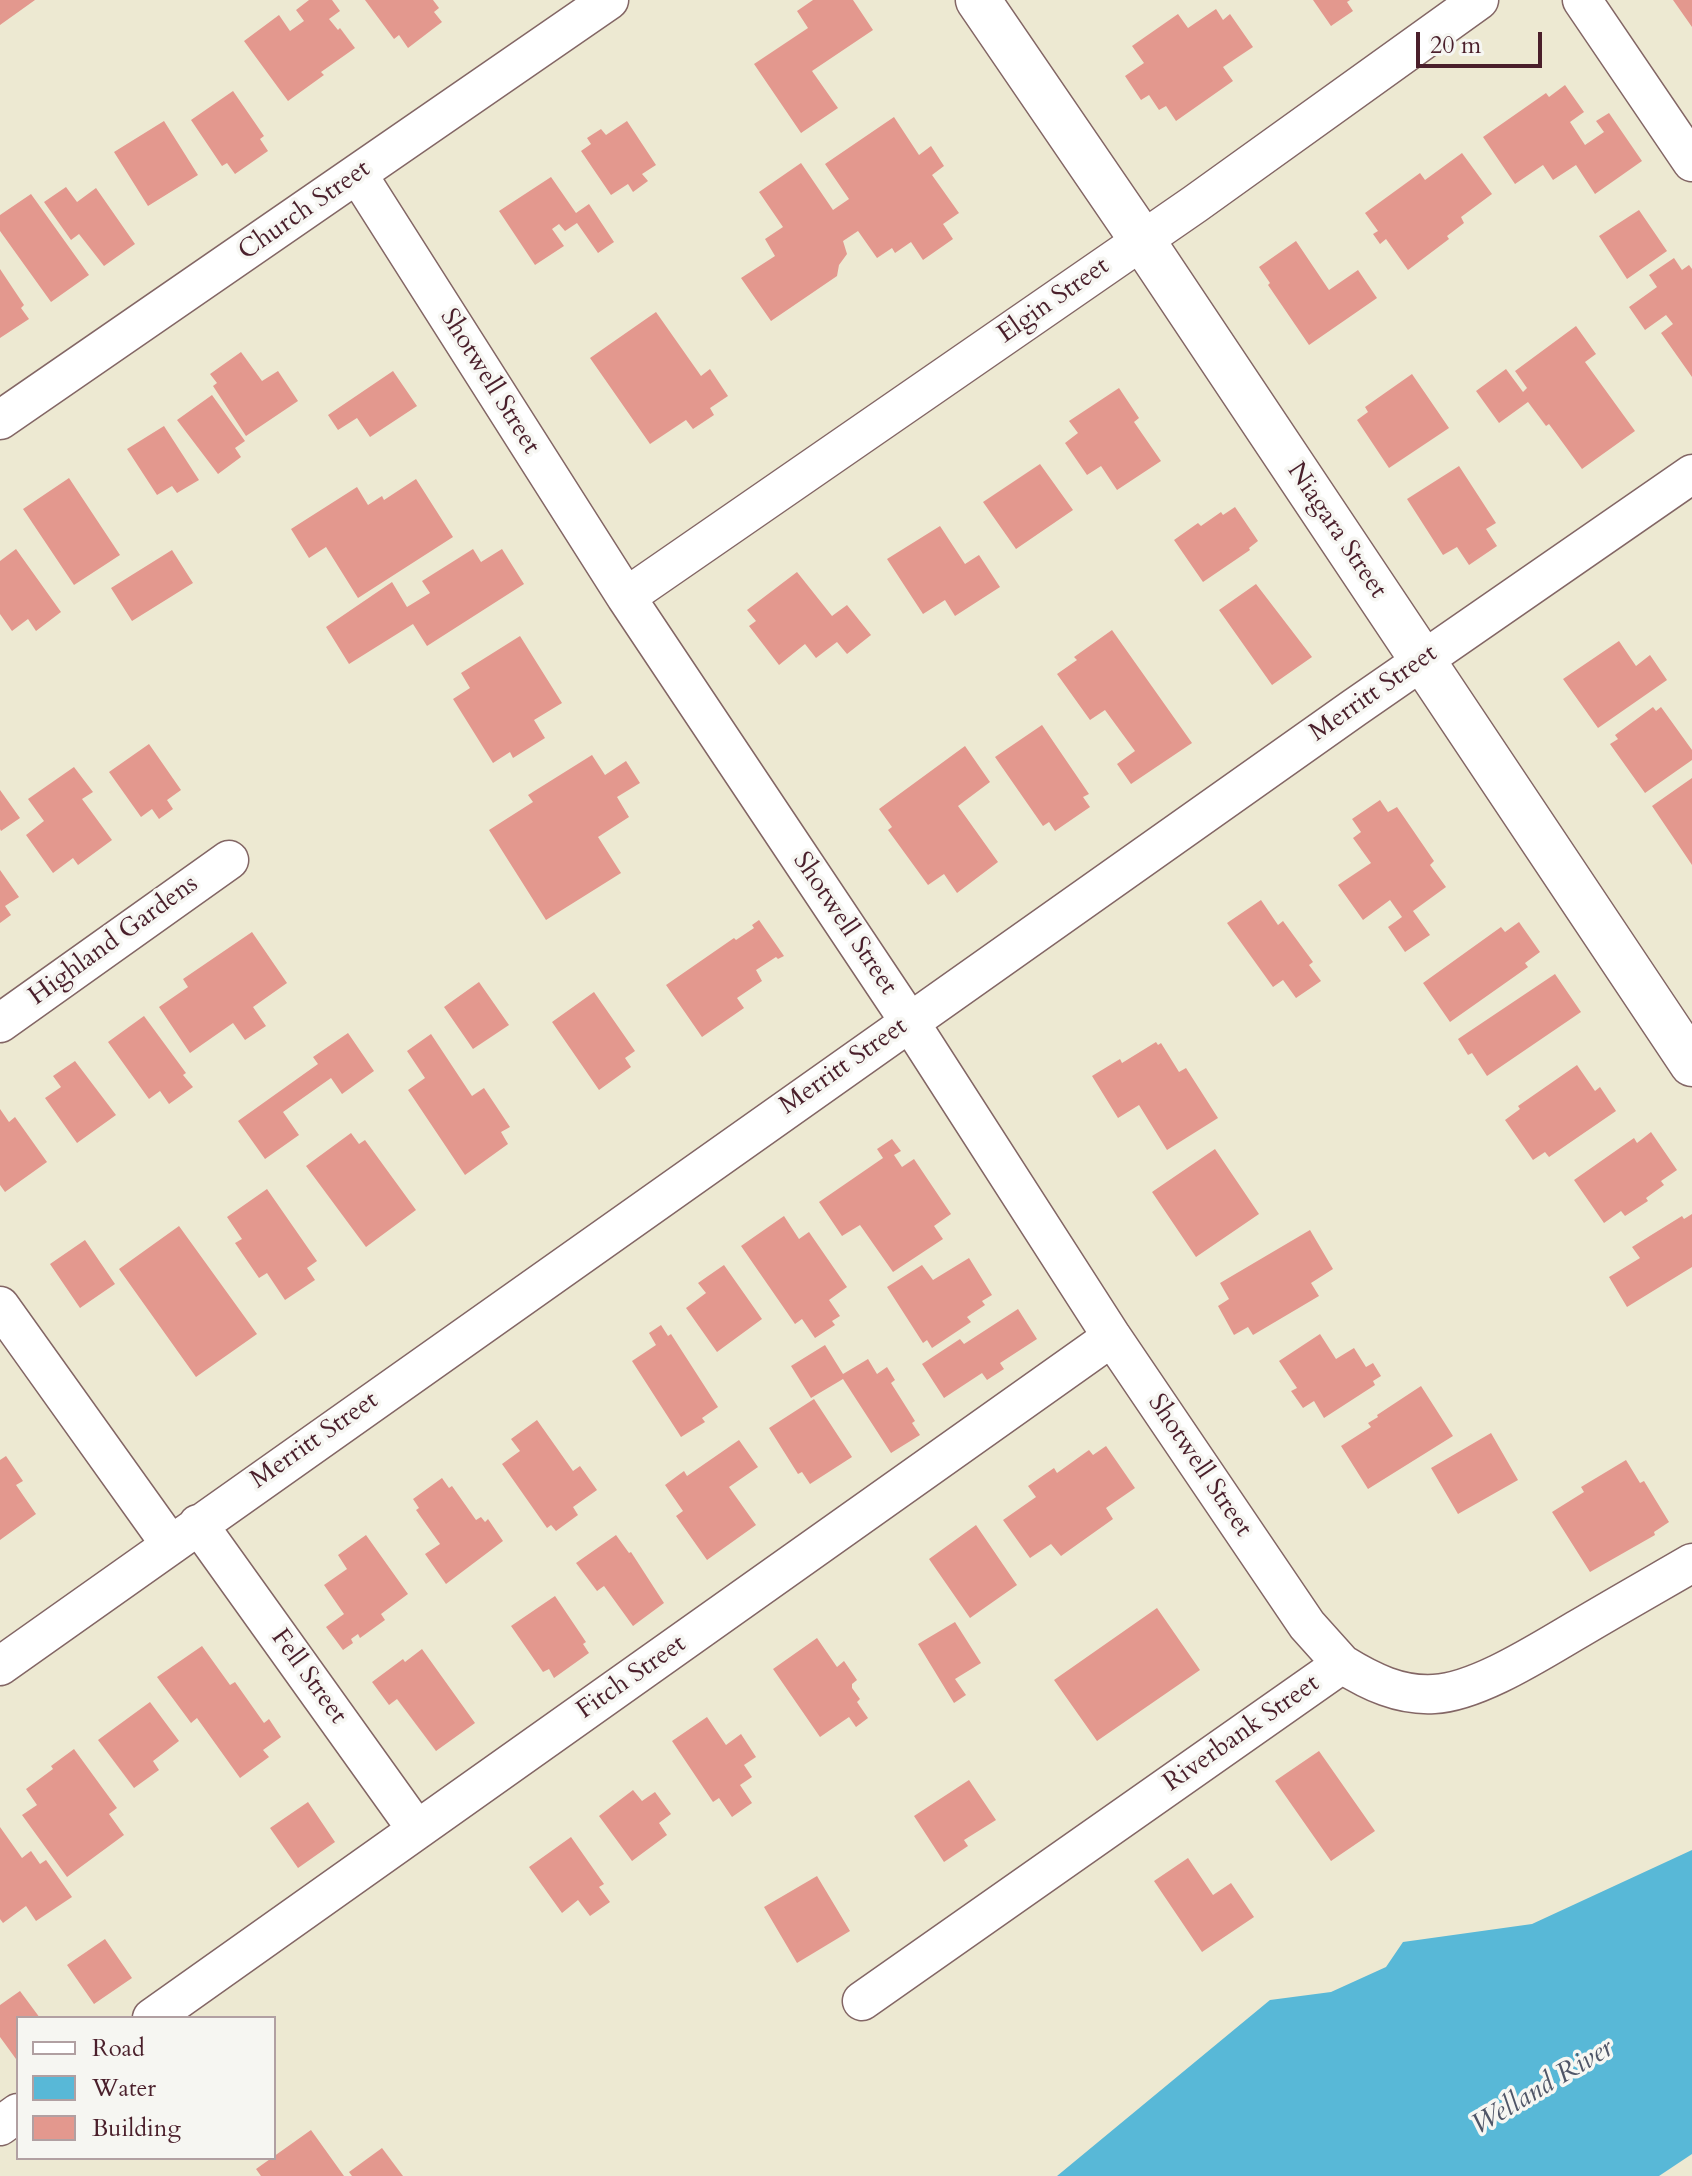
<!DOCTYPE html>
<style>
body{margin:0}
#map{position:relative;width:1692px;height:2176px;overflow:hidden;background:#ede9d2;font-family:Cardo,serif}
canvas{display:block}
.legend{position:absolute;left:16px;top:2016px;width:260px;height:144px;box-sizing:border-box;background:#f6f6f2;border:2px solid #b1a0a2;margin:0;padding:10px 14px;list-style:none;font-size:24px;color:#4a1f2b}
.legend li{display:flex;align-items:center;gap:16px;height:40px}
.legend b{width:40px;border:2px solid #b1a0a2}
.scale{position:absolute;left:1416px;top:32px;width:126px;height:36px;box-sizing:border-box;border:4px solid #4a1f2b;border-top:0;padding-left:10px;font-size:24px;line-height:28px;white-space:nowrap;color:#4a1f2b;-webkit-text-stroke:6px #f6f6f2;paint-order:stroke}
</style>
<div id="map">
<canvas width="1692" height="2176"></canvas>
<ul class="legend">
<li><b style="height:10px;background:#fff"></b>Road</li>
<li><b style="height:22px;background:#58b8d7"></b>Water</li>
<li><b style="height:22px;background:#e3988e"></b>Building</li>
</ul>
<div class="scale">20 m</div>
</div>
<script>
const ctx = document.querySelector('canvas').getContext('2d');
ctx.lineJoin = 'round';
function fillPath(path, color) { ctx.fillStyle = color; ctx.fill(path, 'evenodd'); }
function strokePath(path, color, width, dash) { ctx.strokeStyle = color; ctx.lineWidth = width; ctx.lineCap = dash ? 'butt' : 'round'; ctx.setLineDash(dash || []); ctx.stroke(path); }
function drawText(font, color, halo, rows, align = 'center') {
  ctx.font = font + ' Cardo,serif'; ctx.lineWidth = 7; ctx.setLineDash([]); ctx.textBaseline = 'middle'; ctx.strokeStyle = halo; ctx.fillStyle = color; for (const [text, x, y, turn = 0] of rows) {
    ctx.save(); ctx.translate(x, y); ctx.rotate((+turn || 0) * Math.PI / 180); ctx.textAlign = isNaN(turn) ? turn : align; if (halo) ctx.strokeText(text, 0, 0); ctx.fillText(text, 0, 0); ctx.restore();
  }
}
fillPath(new Path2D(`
 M1692,1850V2154L1659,2176H1057L1270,2000L1331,1992L1386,1967L1403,1942L1532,1924Z`), '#58b8d7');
fillPath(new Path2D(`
 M0,0H35L0,25Z
 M309,0H332L340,11L329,19L338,30L340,28L355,48L321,72L324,75L288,101L244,41L279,15L290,31L304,21L296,10Z
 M365,0H433L439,8L434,12L442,22L408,48L399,35L394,39Z
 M813,0H853L873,30L812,71L838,108L801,133L754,64L808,28L797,11Z
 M1313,0H1350L1347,2L1353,11L1331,26Z
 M1673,0H1692V27Z
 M1216,9L1223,20L1230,14L1253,47L1223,67L1233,81L1176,121L1166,106L1159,110L1149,95L1141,100L1125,76L1144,63L1132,46L1178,14L1188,28Z
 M1565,85L1584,112L1570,122L1585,145L1604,132L1596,121L1609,113L1642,161L1595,194L1576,165L1553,180L1543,165L1515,184L1483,137L1546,93L1549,97Z
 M233,91L264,136L260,139L268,151L235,174L227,163L222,166L191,120Z
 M894,117L919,155L931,146L944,166L932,175L959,213L943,224L953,239L923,260L911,242L895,253L892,248L877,258L858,231L843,241L847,254L839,265L837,276L771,321L741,278L775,256L765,239L783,227L759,192L801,163L833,210L849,199L825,164Z
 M164,121L198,175L148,206L114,152Z
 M627,121L656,165L642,174L648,181L633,192L628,184L611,195L581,151L591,144L587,138L601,129L606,135Z
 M1462,153L1492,194L1461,217L1464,223L1447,236L1449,239L1408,270L1386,239L1380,244L1373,234L1378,231L1365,213L1420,173L1425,180Z
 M551,177L576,213L589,204L614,242L598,253L577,223L565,231L559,224L552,229L564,246L535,265L499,211Z
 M66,187L77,202L96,188L135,244L104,266L79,234L71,240L44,202Z
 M31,194L89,275L51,302L0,231V215Z
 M1639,210L1667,251L1627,279L1599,236Z
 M1296,241L1329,290L1358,270L1377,298L1309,345L1268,285L1270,283L1259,267Z
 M1674,258L1682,270L1689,265L1692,269V377L1661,333L1673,324L1666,315L1645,330L1629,307L1657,287L1649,275Z
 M0,269L24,305L21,308L29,319L0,338Z
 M656,312L701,376L710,369L728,396L710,408L714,415L693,429L686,420L650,444L590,358Z
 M1576,326L1596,354L1585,362L1635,431L1582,469L1549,424L1546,426L1528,402L1499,423L1476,391L1506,369L1523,392L1527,388L1515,371Z
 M241,352L262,381L278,371L298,401L246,436L213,386L217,383L210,374Z
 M393,371L417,406L370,437L357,418L338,430L328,415Z
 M1412,374L1449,428L1389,468L1357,420L1368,412L1365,407Z
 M1119,388L1139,418L1134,422L1161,461L1117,490L1101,466L1087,475L1065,443L1078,433L1069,421Z
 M212,395L245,441L235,448L241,457L218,474L177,420Z
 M164,426L199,480L177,493L172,486L157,495L127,449Z
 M1040,464L1073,510L1016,549L983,502Z
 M1459,466L1496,523L1486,529L1497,546L1469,565L1457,547L1443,555L1407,499Z
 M69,478L120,555L74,585L23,509Z
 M416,479L453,537L358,598L326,547L309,558L291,529L357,487L368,505L382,496L384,500Z
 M1235,507L1258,541L1249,548L1250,550L1203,582L1174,540L1198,523L1201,526L1221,512L1223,515Z
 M940,526L965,564L979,555L1000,587L955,616L945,600L923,614L887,559Z
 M16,549L61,612L36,631L28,619L12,631L0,614V561Z
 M473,549L481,562L502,549L524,584L427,646L413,624L349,664L326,627L392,582L407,607L430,593L422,581Z
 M172,550L193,583L132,621L111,588Z
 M797,572L832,616L847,605L871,635L847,654L837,642L816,658L805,644L779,665L749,626L756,621L747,610Z
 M1256,584L1312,657L1272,685L1219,610Z
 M1112,630L1192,743L1131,784L1117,764L1135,751L1105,710L1090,720L1057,674L1077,660L1074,657Z
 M520,636L562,703L534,720L545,738L513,758L510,752L493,763L453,699L470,688L461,673Z
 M1619,641L1636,666L1650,655L1667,680L1598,728L1563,679Z
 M1653,707L1656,711L1661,707L1692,750V760L1645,793L1610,744L1618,739L1615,735Z
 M1042,725L1089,794L1083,797L1090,807L1055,831L1049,822L1043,826L995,757Z
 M149,744L181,790L167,800L173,809L159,819L152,809L141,817L109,772Z
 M965,746L990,782L958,806L998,862L957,893L944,874L928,885L888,830L892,827L879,809Z
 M592,755L605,775L626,761L640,783L617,797L629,817L598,837L621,873L546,920L489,830L533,802L528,795Z
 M74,767L93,792L82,799L112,840L78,865L73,858L53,873L26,835L44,821L28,799Z
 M1692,778V865L1652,806Z
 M0,790L20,818L1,831L0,829Z
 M1380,800L1388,812L1397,807L1434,861L1430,865L1446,887L1413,911L1430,935L1405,952L1388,927L1402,917L1390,900L1363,920L1338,885L1371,863L1353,838L1361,832L1352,819Z
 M0,870L19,897L5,906L11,915L0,923Z
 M1261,900L1278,925L1283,921L1313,962L1309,965L1321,981L1296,998L1283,980L1273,987L1227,923Z
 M759,920L784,956L778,959L776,957L756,970L762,981L737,998L744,1008L702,1037L666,985L734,938L736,940L754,928L752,925Z
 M1519,922L1540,952L1525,963L1528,967L1450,1022L1423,983L1501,927L1505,932Z
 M252,932L287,983L253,1007L266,1026L245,1040L233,1023L190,1053L159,1007L188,987L183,979Z
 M1555,974L1581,1012L1487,1076L1472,1053L1468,1055L1458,1039Z
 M479,982L509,1025L473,1049L444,1007Z
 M594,992L635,1051L625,1058L631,1067L599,1090L552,1022Z
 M144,1016L186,1073L183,1075L193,1087L169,1104L160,1091L149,1099L108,1042Z
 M348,1033L374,1071L342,1094L331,1078L283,1112L299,1135L265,1159L238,1121L318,1064L313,1057Z
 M431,1034L472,1096L484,1088L510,1127L501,1132L508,1144L465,1175L408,1090L425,1078L407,1051Z
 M1156,1042L1158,1045L1161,1043L1179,1072L1186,1068L1218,1118L1167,1150L1139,1105L1118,1118L1092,1076L1120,1059L1122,1063Z
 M75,1061L116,1115L77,1143L45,1098L61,1087L53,1076Z
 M1577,1065L1595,1091L1600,1087L1616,1111L1549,1157L1545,1152L1533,1160L1505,1120L1520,1109L1518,1106Z
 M0,1109L9,1122L15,1117L47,1162L5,1192L0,1185Z
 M1651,1132L1677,1170L1661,1181L1664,1185L1646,1198L1648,1201L1625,1216L1621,1211L1604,1223L1574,1180L1634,1138L1637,1143Z
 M351,1133L359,1144L365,1140L416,1210L366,1247L306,1166Z
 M892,1139L901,1151L894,1155L902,1167L914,1159L951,1214L934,1226L943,1239L893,1272L860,1225L842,1236L819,1202L883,1158L877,1149Z
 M1215,1149L1259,1214L1196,1257L1152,1192Z
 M267,1189L317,1261L307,1268L315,1280L285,1300L267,1273L259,1278L235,1243L242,1239L227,1217Z
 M1692,1214V1267L1627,1307L1609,1277L1640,1258L1632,1247L1682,1216L1684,1219Z
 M784,1216L799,1239L809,1232L847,1287L829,1300L840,1316L832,1321L835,1325L815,1338L802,1319L795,1324L741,1246Z
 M179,1226L257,1334L196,1377L119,1269Z
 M1310,1230L1333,1269L1311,1283L1319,1296L1253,1335L1248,1327L1234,1335L1218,1306L1229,1299L1220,1283Z
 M85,1240L115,1284L80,1308L50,1264Z
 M969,1258L992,1295L982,1301L985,1305L967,1317L971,1322L932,1348L927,1340L923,1343L887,1287L922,1265L933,1280Z
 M724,1265L762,1319L717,1352L686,1308L706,1293L698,1283Z
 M1018,1309L1037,1339L1000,1363L1004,1369L987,1380L982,1373L944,1398L922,1364L960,1339L964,1344Z
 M661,1325L668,1336L671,1334L718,1407L702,1418L705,1422L681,1437L632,1361L656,1345L649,1333Z
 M1320,1334L1336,1359L1354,1348L1366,1367L1373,1363L1381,1376L1373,1381L1375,1385L1324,1418L1314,1401L1303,1408L1291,1391L1297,1388L1279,1361Z
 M825,1345L843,1374L868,1359L877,1374L887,1367L895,1380L891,1383L915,1421L912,1423L920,1435L891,1453L843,1379L811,1398L791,1366Z
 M1421,1386L1453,1436L1368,1489L1341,1446L1371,1427L1368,1423L1378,1417L1377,1415Z
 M814,1399L852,1457L810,1484L802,1472L798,1474L769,1428Z
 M537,1420L573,1471L580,1466L597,1490L573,1507L578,1515L556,1531L551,1525L547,1528L502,1464L520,1451L511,1439Z
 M1491,1433L1518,1480L1458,1514L1431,1468Z
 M739,1440L758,1467L729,1487L756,1525L707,1560L676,1516L683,1511L665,1485L684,1471L687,1476Z
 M1106,1446L1135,1488L1106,1508L1113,1519L1061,1556L1051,1544L1030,1558L1003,1520L1036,1497L1028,1486L1054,1468L1057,1473L1089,1450L1093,1455Z
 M6,1456L23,1481L16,1485L36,1514L0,1540V1460Z
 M1626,1460L1640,1483L1644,1481L1669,1522L1654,1532L1655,1535L1590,1572L1552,1512L1584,1492L1581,1487Z
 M442,1478L449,1488L452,1486L476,1520L481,1517L485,1522L488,1519L503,1541L446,1584L425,1554L440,1544L416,1510L419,1508L413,1499Z
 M976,1525L1017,1585L970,1618L929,1559Z
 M366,1535L408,1594L381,1614L385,1620L360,1638L358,1634L351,1639L353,1643L343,1650L326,1627L344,1614L324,1585L347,1569L338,1555Z
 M616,1535L629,1553L631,1552L664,1603L633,1626L604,1586L597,1591L576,1563Z
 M555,1596L586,1642L583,1644L589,1653L554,1678L549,1669L543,1672L511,1626Z
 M1157,1608L1200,1670L1097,1741L1054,1680Z
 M955,1622L981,1663L955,1679L966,1695L954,1703L918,1644Z
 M817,1638L837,1667L844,1661L857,1680L852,1684V1688L860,1699L857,1702L868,1718L856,1727L849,1717L820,1737L773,1669Z
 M202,1646L230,1685L235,1682L264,1723L269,1719L281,1737L263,1750L269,1757L240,1778L197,1718L191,1723L157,1677Z
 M422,1649L475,1723L436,1751L397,1699L389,1705L372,1682L403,1659L405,1662Z
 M150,1702L179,1741L153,1761L159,1770L134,1788L98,1740Z
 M707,1717L726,1745L741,1734L756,1757L744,1765L752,1777L740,1785L752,1803L732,1817L719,1798L713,1802L672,1741Z
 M74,1749L117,1808L109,1814L124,1835L67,1877L22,1815L37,1805L26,1789L53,1769L51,1766Z
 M1319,1751L1375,1831L1331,1861L1275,1781Z
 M969,1780L996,1820L964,1840L968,1846L944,1862L914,1816Z
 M633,1790L642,1801L655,1792L671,1814L659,1823L667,1835L632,1861L599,1816Z
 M308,1802L335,1842L298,1868L270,1828Z
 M0,1827L22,1858L31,1851L40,1864L46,1860L72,1897L36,1921L26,1906L3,1923L0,1919Z
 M571,1837L604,1884L599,1887L610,1902L590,1916L578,1900L562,1913L529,1867Z
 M1188,1858L1213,1895L1231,1883L1254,1917L1202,1952L1154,1881Z
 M817,1876L850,1931L797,1963L764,1907Z
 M105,1939L132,1978L94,2004L67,1965Z
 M20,1991L40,2018H18V2057L16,2059L0,2037V2005Z
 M311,2130L344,2176H261L256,2169Z
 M382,2148L403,2176H352L349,2172Z`), '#e3988e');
const minor = new Path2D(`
 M1582,0L1692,162
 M358,175L626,597L909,1021L1112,1337L1307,1625L1342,1664
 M0,420L609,0
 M626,597L1195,204L1479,0
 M0,1023L229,860
 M0,1306L170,1544
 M198,1524L417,1830
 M0,1666L1354,708L1692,474
 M862,2001L1342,1664C1371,1682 1400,1696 1434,1694C1478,1692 1542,1650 1580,1628C1617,1606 1654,1585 1692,1563
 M152,2018L1112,1337
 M0,2126L18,2113`);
const secondary = new Path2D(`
 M978,0L1142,240L1692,1064`);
strokePath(minor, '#836665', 41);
strokePath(secondary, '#836665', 47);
strokePath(minor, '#fff', 38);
strokePath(secondary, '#fff', 44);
drawText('26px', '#4a1f2b', '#f6f6f2', [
 ["Church Street",305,211,-35],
 ["Elgin Street",1054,301,-35],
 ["Shotwell Street",489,382,58],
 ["Niagara Street",1336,531,56],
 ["Merritt Street",1374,694,-35],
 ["Shotwell Street",844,924,56],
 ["Highland Gardens",114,941,-36],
 ["Merritt Street",844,1067,-35],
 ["Merritt Street",315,1441,-35],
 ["Shotwell Street",1199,1466,56],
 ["Fell Street",308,1677,54],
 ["Fitch Street",632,1678,-35],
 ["Riverbank Street",1242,1734,-35]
]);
drawText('italic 28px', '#4f5567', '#f6f6f2', [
 ["Welland River",1543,2088,-31]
]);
</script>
